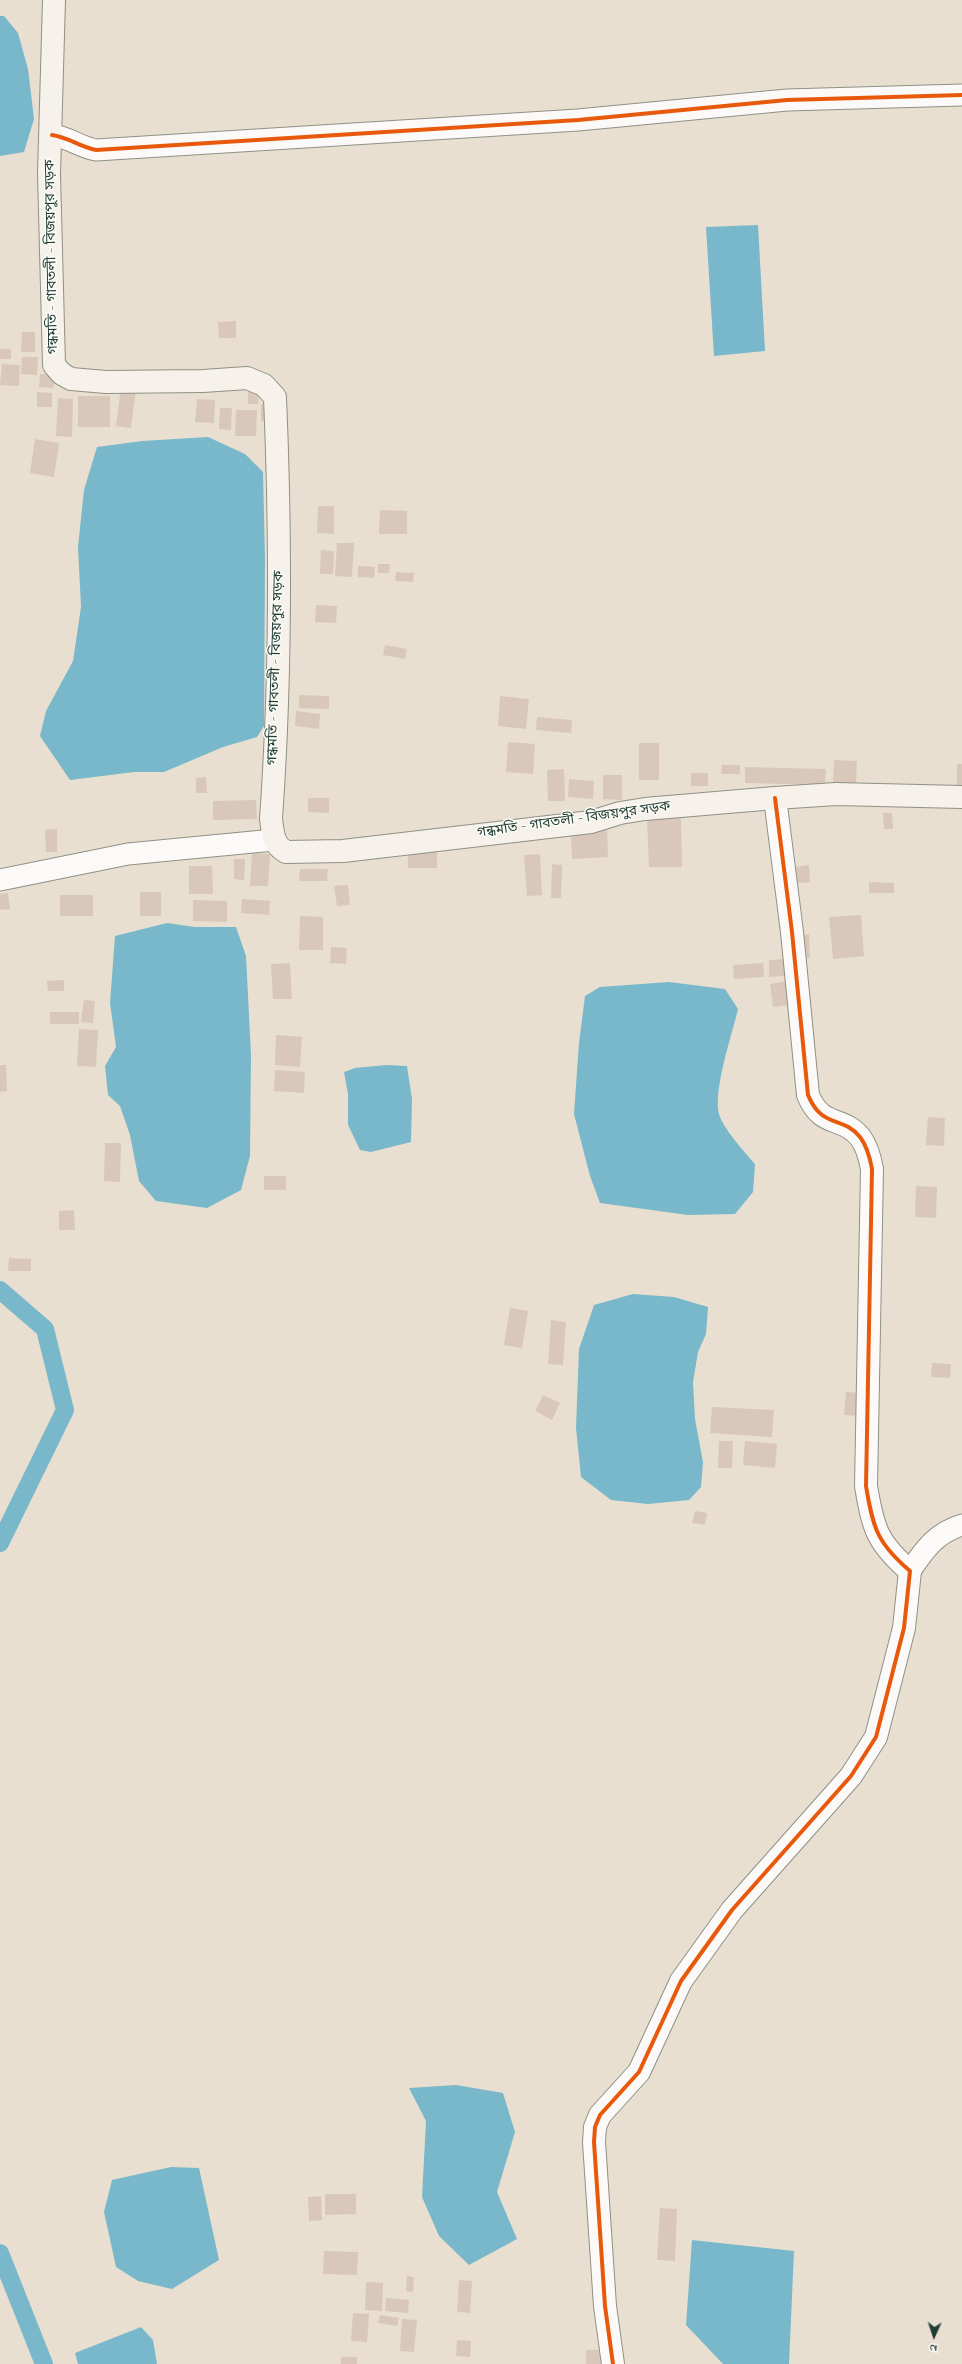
<!DOCTYPE html>
<meta charset="utf-8">
<style>
body{margin:0}
#map{position:relative;width:962px;height:2364px;overflow:hidden;background:#e8dfd0;font-family:"Indie Flower",sans-serif}
canvas{display:block}
.north{position:absolute;left:914px;top:2316px;width:40px;height:40px;-webkit-text-stroke:3px #fdfcf7;paint-order:stroke;rotate:183deg;font-size:11px;font-weight:700;line-height:16px;text-align:center;color:#1f3d34}
.north::after{content:'';display:block;margin:auto;width:14px;height:18px;background:#1f3d34;clip-path:polygon(50% 0,100% 100%,50% 72%,0 100%)}
</style>
<div id="map">
<canvas width="962" height="2364"></canvas>
<div class="north">N</div>
</div>
<script>
const ctx = document.querySelector('canvas').getContext('2d');
ctx.lineJoin = 'round';
function fillPath(path, color) { ctx.fillStyle = color; ctx.fill(path, 'evenodd'); }
function strokePath(path, color, width, dash) { ctx.strokeStyle = color; ctx.lineWidth = width; ctx.lineCap = dash ? 'butt' : 'round'; ctx.setLineDash(dash || []); ctx.stroke(path); }
function drawText(font, color, halo, rows, align = 'center') {
  ctx.font = font + ' "Indie Flower","Noto Sans Bengali",sans-serif'; ctx.lineWidth = 3; ctx.setLineDash([]); ctx.textBaseline = 'middle'; ctx.strokeStyle = halo; ctx.fillStyle = color; for (const [text, x, y, turn = 0] of rows) {
    ctx.save(); ctx.translate(x, y); ctx.rotate((+turn || 0) * Math.PI / 180); ctx.textAlign = isNaN(turn) ? turn : align; if (halo) ctx.strokeText(text, 0, 0); ctx.fillText(text, 0, 0); ctx.restore();
  }
}
fillPath(new Path2D(`
 M0,16H4L18,33L28,69L34,119L24,152L0,156Z
 M758,225L765,351L714,356L706,227Z
 M208,437L245,454L263,472L265,559L264,726L257,737L223,747L164,772H134L70,780L40,736L46,711L73,661L81,607L78,547L84,490L97,447L142,441Z
 M167,923L195,927H236L246,956L251,1055L250,1156L241,1190L207,1208L156,1201L139,1181L130,1135L120,1106L108,1095L105,1066L116,1047L110,1003L115,936Z
 M669,982L725,989L738,1009C732,1035 713,1090 719,1114C722,1127 746,1154 755,1164L753,1192L735,1214L688,1215L600,1203L590,1176L574,1114L579,1043L585,996L600,987Z
 M386,1065L407,1066L412,1099L411,1142L371,1152L360,1150L348,1125V1094L344,1072L355,1068Z
 M633,1294L674,1297L708,1307L706,1334L698,1352L693,1382L695,1419L703,1462L701,1487L689,1500L648,1504L611,1500L581,1477L576,1428L579,1349L594,1305Z
 M456,2085L503,2093L515,2132L497,2192L517,2239L469,2265L439,2236L422,2197L426,2121L409,2088Z
 M171,2167L199,2168L219,2260L172,2289L138,2281L116,2267L104,2212L112,2180Z
 M692,2240L794,2251L789,2364H723L686,2325Z
 M141,2327L153,2340L157,2364H78L75,2353Z`), '#79b8ca');
strokePath(new Path2D(`
 M0,1290L45,1329L65,1410L0,1543
 M0,2253L44,2364`), '#79b8ca', 18);
fillPath(new Path2D(`
 M236,321V338H219L218,322Z
 M22,332H35V352H21Z
 M0,349H11V359H0Z
 M22,357H38L37,375L21,374Z
 M2,364L20,365L19,386L0,385Z
 M40,374H54L53,388L39,387Z
 M121,387L136,389L131,428L116,426Z
 M248,389L259,390L258,404H248Z
 M37,392L52,393V407H37Z
 M78,396H110V427H78Z
 M58,398L73,399L72,437L56,436Z
 M197,399L215,400L214,423L195,422Z
 M261,404H273L272,421H261Z
 M220,408H232L231,430L219,429Z
 M236,410H257L256,436H235Z
 M35,439L59,443L54,477L30,473Z
 M318,506H334V534L317,533Z
 M380,510L407,511V534H379Z
 M337,543H354L352,577L335,576Z
 M321,550L334,551L333,574H320Z
 M378,564H390L389,573H378Z
 M358,566L375,567L374,578L358,577Z
 M396,572L414,573L413,582L395,581Z
 M316,605L337,606L336,623L315,622Z
 M385,645L407,649L405,659L383,655Z
 M299,695L329,696V709L299,708Z
 M500,696L529,699L526,729L498,726Z
 M296,711L320,714L319,729L295,726Z
 M537,717L572,720L571,733L536,730Z
 M508,742L535,744L533,774L506,772Z
 M639,743H659V780H639Z
 M834,760L857,761L856,784L833,783Z
 M957,764H962V788H957Z
 M722,765H740V774H721Z
 M745,767L826,769L825,785L745,783Z
 M564,769L565,801H548L547,770Z
 M691,773H708V786H691Z
 M603,775H622V800L603,799Z
 M206,777L207,793H196V778Z
 M569,779L594,781L593,799L568,797Z
 M308,798H329V813L308,812Z
 M256,800L257,819L213,820V801Z
 M883,813H892L893,829H884Z
 M647,817H681L682,867H649Z
 M57,829V852H46L45,830Z
 M607,830L608,857L572,859L571,831Z
 M408,852H437V868H408Z
 M252,853L270,854L268,886H250Z
 M540,854L542,895L527,896L524,855Z
 M234,859H245L244,880L234,879Z
 M552,864L562,865L561,898H551Z
 M809,865L810,882L796,883L795,867Z
 M189,866H212L213,894H189Z
 M300,869H328L327,881H299Z
 M869,882L894,883V893H869Z
 M348,885L350,905L337,906L334,886Z
 M140,892H161V916H140Z
 M8,893L10,909L0,910V894Z
 M60,895H93V916H60Z
 M242,899L270,901L269,915L241,913Z
 M193,900L227,901V922L193,921Z
 M861,915L864,956L833,959L829,917Z
 M300,916L323,917V950H299Z
 M809,934L810,958L801,959L800,935Z
 M331,947L347,948L346,964L330,963Z
 M785,959L786,976L769,977V960Z
 M290,963L292,999H273L271,964Z
 M763,963L764,977L734,979L733,965Z
 M64,980V991H48L47,981Z
 M786,981L790,1005L773,1007L770,984Z
 M84,1000L95,1001L93,1023L81,1022Z
 M50,1012H79V1024H50Z
 M79,1029L98,1030L96,1067L77,1066Z
 M276,1035L302,1037L300,1067L275,1065Z
 M0,1065H6L7,1091L0,1092Z
 M275,1070L305,1072L304,1093L274,1091Z
 M928,1117L945,1118L944,1146L926,1145Z
 M105,1143H121L120,1182L104,1181Z
 M264,1176H286V1190H264Z
 M916,1186L937,1187L936,1218L915,1217Z
 M74,1210L75,1230H59V1211Z
 M9,1258L31,1259V1271H8Z
 M510,1308L528,1311L522,1348L504,1345Z
 M551,1320L566,1322L563,1365L548,1364Z
 M932,1363L951,1364L950,1378L931,1377Z
 M846,1392L865,1393L864,1416L844,1415Z
 M543,1395L560,1403L552,1420L535,1411Z
 M712,1407L774,1410L772,1437L710,1433Z
 M719,1441H733L732,1468H718Z
 M745,1441L777,1444L775,1468L743,1465Z
 M695,1511L707,1513L705,1525L692,1523Z
 M325,2194H356V2214L325,2215Z
 M321,2196L322,2220L309,2221L308,2197Z
 M660,2208L677,2209L675,2261L657,2260Z
 M324,2251L358,2252L357,2275L323,2274Z
 M407,2276L414,2277L413,2292L406,2291Z
 M459,2280L472,2281L470,2313L457,2312Z
 M366,2282L383,2283L382,2311L365,2310Z
 M386,2298L409,2300L408,2313L385,2311Z
 M353,2313L369,2314L367,2342L351,2341Z
 M380,2315L399,2318L397,2326L378,2323Z
 M402,2319L417,2320L414,2352L400,2351Z
 M457,2340L471,2341L470,2357L456,2356Z
 M586,2350H604V2364H586Z
 M341,2357H357V2364H341Z`), '#d9c8ba');
const minor = new Path2D(`
 M52,135C68,137 80,147 96,150L578,120L787,100L962,95
 M0,880L128,854L274,840
 M910,1571C924,1550 937,1532 962,1525`);
const tertiary = new Path2D(`
 M613,2364L605,2306L594,2142L595,2127L600,2115L639,2072L681,1981L732,1910L851,1776L876,1737L904,1628L910,1571C877,1543 873,1528 866,1486L872,1169C870,1158 867,1146 860,1137C842,1115 822,1129 808,1095L792,932L775,798`);
const secondary = new Path2D(`
 M54,0L49,174L54,365L62,374L71,379L106,382L203,381L247,378L264,385L275,397C281,538 281,678 271,819C273,833 273,845 286,852L343,851L591,822L620,813L645,809L775,798L836,794L962,797`);
strokePath(minor, '#8f9086', 23);
strokePath(tertiary, '#8f9086', 24);
strokePath(secondary, '#8f9086', 24);
strokePath(minor, '#fcfaf8', 21);
strokePath(tertiary, '#fcfaf8', 22);
strokePath(secondary, '#f6f1ea', 22);
strokePath(new Path2D(`
 M52,135C68,137 80,147 96,150L578,120L787,100L962,95
 M613,2364L605,2306L594,2142L595,2127L600,2115L639,2072L681,1981L732,1910L851,1776L876,1737L904,1628L910,1571C877,1543 873,1528 866,1486L872,1169C870,1158 867,1146 860,1137C842,1115 822,1129 808,1095L792,932L775,798`), '#e8590c', 4);
drawText('14px', '#1f3d34', '#fdfcf7', [
 ["গন্ধমতি - গাবতলী - বিজয়পুর সড়ক",53,257,-91],
 ["গন্ধমতি - গাবতলী - বিজয়পুর সড়ক",277,668,-88],
 ["গন্ধমতি - গাবতলী - বিজয়পুর সড়ক",574,821,-8]
]);
</script>
